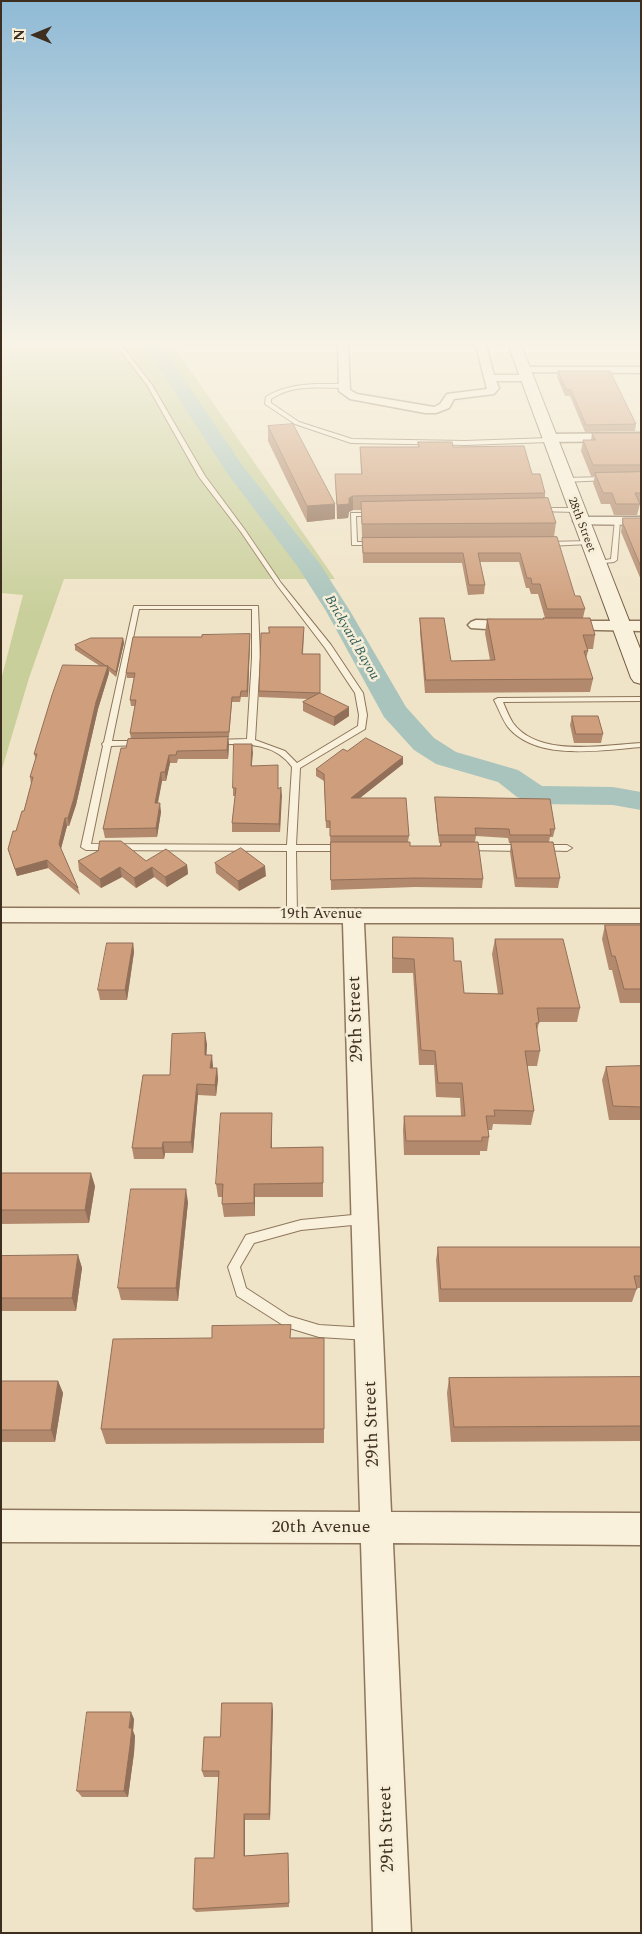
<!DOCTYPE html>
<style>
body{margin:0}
#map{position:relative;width:642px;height:1934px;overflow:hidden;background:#f0e4c8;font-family:Spectral,serif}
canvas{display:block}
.frame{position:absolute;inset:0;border:2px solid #3d2e20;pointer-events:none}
.north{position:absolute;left:10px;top:10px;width:50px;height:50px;-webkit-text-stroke:4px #f7eed8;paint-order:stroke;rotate:270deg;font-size:14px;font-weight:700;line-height:20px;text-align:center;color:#3d2e20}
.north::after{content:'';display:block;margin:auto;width:18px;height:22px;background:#3d2e20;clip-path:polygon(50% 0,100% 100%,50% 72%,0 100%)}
</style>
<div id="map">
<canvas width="642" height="1934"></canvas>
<div class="frame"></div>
<div class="north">N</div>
</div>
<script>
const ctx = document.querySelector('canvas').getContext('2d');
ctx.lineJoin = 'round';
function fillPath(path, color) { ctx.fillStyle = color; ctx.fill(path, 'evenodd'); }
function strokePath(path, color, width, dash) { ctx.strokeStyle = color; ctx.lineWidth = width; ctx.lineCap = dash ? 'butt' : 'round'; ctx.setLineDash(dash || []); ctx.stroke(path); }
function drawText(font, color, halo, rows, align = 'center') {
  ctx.font = font + ' Spectral,serif'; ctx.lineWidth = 5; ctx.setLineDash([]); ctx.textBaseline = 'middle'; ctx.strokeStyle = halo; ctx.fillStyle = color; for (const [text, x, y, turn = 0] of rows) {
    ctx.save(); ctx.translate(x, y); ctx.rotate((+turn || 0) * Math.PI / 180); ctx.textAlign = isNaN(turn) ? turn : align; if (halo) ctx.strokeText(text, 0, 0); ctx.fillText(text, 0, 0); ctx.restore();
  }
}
fillPath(new Path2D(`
 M1,342H171L335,579H64L29,678L2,769L1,680L23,595L1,593Z`), '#c9cf9b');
fillPath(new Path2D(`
 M142,342H159L242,465L320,564L350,611L406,707L434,738L456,752L518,770L542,786L613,787L641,792V810L613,805L538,804L517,797L498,782L436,764L414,750L384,717L326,611L298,567L227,473Z`), '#a9c4bc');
const service = new Path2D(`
 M114,342H119L152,385L205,476L245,530L281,583L331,645L363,693L367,715L365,729L300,768L296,845H343L348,848L343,851H296L297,915L295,917L292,918L287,915V851L86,850L81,847L103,746L102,744L104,742L134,606H258L260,658L255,740L285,751L297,763L358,726L359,715L355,693L325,648L277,585L241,532L199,477L147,385ZM139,609H252V658L247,739L215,740L211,742L215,744C242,744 274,741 292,767L287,845L91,844L111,746L140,745L144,743L140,741H112Z
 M316,384H345L348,386L345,388C320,388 293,384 271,399V403L299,422L352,439L465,441L549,438L552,440L549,442L465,445L351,443L295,424L265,404L266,397C281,387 298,385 316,384Z
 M607,477L610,479L609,480L564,482L561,480L564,478Z
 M539,508H575L578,510L575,512L537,511V509Z
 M351,513H374V515L372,516H356L357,542H375L377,543V545H352Z
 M615,520L620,521L617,560L614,562L594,564V562L611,559Z
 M588,541L590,542V544L547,546L544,544L547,542Z
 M641,697V701L503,702C506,709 509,717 513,723C539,758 604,745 641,743V747C602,750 537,762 508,727C502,719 499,709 494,700L498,698Z
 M465,845H523L528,848L523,851L462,850L460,848L462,846Z
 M540,845H567L572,848L567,851L537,850L535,848L537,846Z
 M363,1214L367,1215L369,1219L367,1223L363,1224L301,1230L254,1243L240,1267L246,1288L289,1316L319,1325L368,1328L373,1330L375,1334L373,1338L368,1340L319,1337L286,1327L237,1296L228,1267L246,1235L301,1220Z`);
const minor = new Path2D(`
 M338,342H348L350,390L357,394L434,407L440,404L447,394L487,389L475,342H485L494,375H526L531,378L526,381H496L499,388L494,394L454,399L449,408L436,413H425L350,399L339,391Z
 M523,367H641V373L519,372L518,370Z
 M641,433V441L548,442L542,438L548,434Z
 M580,517H641V525L575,524L573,521L575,518Z
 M476,620L516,621L524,626L516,631L471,628L468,625L471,622Z
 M564,621H641V631L559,629L556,626L559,623Z
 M1,908L641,909V923H364L391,1512L641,1513V1545L393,1543L411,1933H373L361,1543L1,1542V1510L360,1512L343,923L1,922Z`);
const secondary = new Path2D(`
 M507,342H520L641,651V684L634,682L631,678Z`);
strokePath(service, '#8d765c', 2);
strokePath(minor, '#8d765c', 3);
strokePath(secondary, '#6f573f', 2);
fillPath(service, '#faf1dc');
fillPath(minor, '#faf1dc');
fillPath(secondary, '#faf1dc');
fillPath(new Path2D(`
 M558,371L636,424L635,431L585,432L570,396H565L557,377Z
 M268,426L335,519L307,522L268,441Z
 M592,433H641V504H640L637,515H614L610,504H601L593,483L595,476H591L581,451L583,440H591Z
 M418,442L453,447L532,474L545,493V498L556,523L554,537L575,596L585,609L583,618L595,635L593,649H587L588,651L586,659L593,679L590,692L425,693L420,632V618L451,661L490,660L485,633L487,619H543V618H545L538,594H531L529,588H526L519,562H480L485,585L484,594L468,595L462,563H363L361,510H353L349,512L348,518L337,519L335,474H361L360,447H418Z
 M623,518H641V580L621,532Z
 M304,633L303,654L320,693L349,716L334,726L303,711V702L308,699L259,697V691Z
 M250,634L248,697H241L240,702H232L229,737H228L229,745L228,759H178L177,763H170L166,781H162L158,803L161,812L157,837L105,838L103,829L126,748L131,739L130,733L135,706H131L130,700L134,678H127L126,673L202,637Z
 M123,638L124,643L116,677L109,671V673L98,709L76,805L69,826H67L61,849L78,888L80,895L48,868L17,876L8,849L24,811L31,784L30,777L36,760L34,754L100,666L75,650V645Z
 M572,716L603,734L601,743H574L570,725Z
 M252,744V766L279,789L281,787L280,832H232V823L235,796H233V788Z
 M347,751L403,764L360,798L409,836L408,842L410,846H440V843H439L435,805V797L555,829L553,837H550L549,842L560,878L558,888L515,887L510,852L511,843H509L508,838L476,836L475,842L483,879L482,888L415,887L331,890L330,828H326L324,781L316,776V769Z
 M78,861H146L187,865L188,874L167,887L154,877L136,888L122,877L101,888L79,871Z
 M215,863L266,876L239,891L216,873Z
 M605,925H641V1003H620L612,970H609L602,939Z
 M393,937L454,961L464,993L498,994L492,954L495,939L580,1008L577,1022H539L537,1031L540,1051L537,1066H527L534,1111L531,1125L493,1124L492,1130H488L489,1137L487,1151H480V1155H404L403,1130L404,1116H461L460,1098L436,1097L434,1065H419L413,973H392V952Z
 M133,943L134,952L127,1000H100L98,990Z
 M207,1044L206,1055L213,1066L212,1068H217L218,1079L216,1096L198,1095L193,1153H165L164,1159H134L132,1148L170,1075Z
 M641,1066V1120H609L602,1080L606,1067Z
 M272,1126V1148L323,1147V1197H255V1216L224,1217L222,1204V1197H218L216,1184Z
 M1,1173L95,1186L89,1223L1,1224Z
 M188,1202L178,1301L121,1300L118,1288Z
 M438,1247H641V1288H637L632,1302H439L436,1260Z
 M78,1255L82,1268L76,1311H1V1256Z
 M291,1338H324V1443L106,1444L101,1429Z
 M641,1377V1441L451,1442L447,1393L449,1378Z
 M1,1381H58L63,1393L55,1442H1Z
 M273,1710L270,1820H245V1856L288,1853L289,1907L196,1912L193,1909L214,1858L219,1777H204L202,1771L220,1737Z
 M134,1719L133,1731L135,1736L134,1753L128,1797H82L77,1791Z`), '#b2896c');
fillPath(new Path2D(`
 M353,496V510L349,512L348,518L337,519V505Z
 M335,504V519L307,522V506Z
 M250,634V640L248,697L247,691Z
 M123,638L124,643L116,677V672Z
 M108,666L109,673L98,709L76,805L69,826L68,818L96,702Z
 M349,707V716L334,726V717Z
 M228,737L229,745L228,759L227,750Z
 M252,744L253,753L251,774V766Z
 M169,755L170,763L166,781L165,772Z
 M403,757V764L351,805V798Z
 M161,772L162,781L156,811L155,803Z
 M281,787L282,796L280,832L279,824Z
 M160,803L161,812L157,837L156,828Z
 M65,818L67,826L60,852L59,844Z
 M47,860L48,868L17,876L15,869Z
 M187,865L188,874L167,887L165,877Z
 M265,866L266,876L239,891L238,881Z
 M120,867L122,877L101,888L100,879Z
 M152,867L154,877L136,888L134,878Z
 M133,943L134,952L127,1000L125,990Z
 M205,1033L207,1044L206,1066L205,1055Z
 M212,1055L213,1066L211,1079L210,1068Z
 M217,1068L218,1079L216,1096L215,1085Z
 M197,1084L198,1095L193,1153L191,1142Z
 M272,1113V1161L271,1148Z
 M163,1142L165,1153L164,1159L162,1148Z
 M91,1173L95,1186L89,1223L85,1210Z
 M254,1184L255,1197V1216L254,1203Z
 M186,1189L188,1202L178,1301L176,1288Z
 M78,1255L82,1268L76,1311L72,1298Z
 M58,1381L63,1393L55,1442L51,1430Z
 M272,1703L273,1710L270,1820L269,1814Z
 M131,1712L134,1719L133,1731L135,1736L134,1753L128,1797L124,1791Z
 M244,1814L245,1820V1860L244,1856Z`), '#916f58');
const building = new Path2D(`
 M558,371H610L636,424L586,425L571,390L566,389Z
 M293,424L335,504L307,506L268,426Z
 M592,433H641V465H593L583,440H595Z
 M418,442H452L453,447L524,446L532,474H540L545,493L353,496L349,498V504L337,505L335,474H362L360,447H419Z
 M641,472V493H635L640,504H616L612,493H603L595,473Z
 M548,498L556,523L362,524L361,502Z
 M623,518H641V567L623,524Z
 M557,537L575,596H580L585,609H547L540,584H532L531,578H527L520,553H478L485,585H469L463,553H363L362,538Z
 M420,618H444L451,661L495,660L487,619H544L543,618H590L595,635H583L588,651H584L593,679L426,680Z
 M269,627H304L302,654H320V693L259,691L261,633H269Z
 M250,634L247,691H241L240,697H232L229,732L130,733L136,700H130L135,673H126L133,637H202V635Z
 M91,638H123L116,672L107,666H108H106L75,645Z
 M63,665L108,666L96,702L74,798L68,818H65L59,844L78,888L47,860L15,869L8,849L13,831H16L22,811H24L33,777H30L37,754H34L52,695Z
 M320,693L349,707L334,717L303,702Z
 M572,716H598L603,734H576Z
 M228,737L227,750L177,751L176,755H169L165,772H161L155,803H160L156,828L103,829L121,748H126L128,739Z
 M366,738L403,757L351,798H406L409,836H330V821H326L324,774L316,769L343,749L347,751Z
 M234,744H252L251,766L278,765V789L281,787L279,824L232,823L236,788H233Z
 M435,797L550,799L555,829H550L551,835H510L509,829L475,828L476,835H439Z
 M100,841H121L146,861L166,849L187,865L165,877L152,867L134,878L120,867L100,879L78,861L98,851Z
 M331,842H410V846H441V842H478L483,879L415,878L331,880Z
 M511,842H553L560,878H517Z
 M241,848L265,866L238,881L215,863Z
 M605,925H641V989H624L615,956H612Z
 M393,937L453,938L454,961H461L464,993L503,994L495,939H563L580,1008H537L539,1023H536L540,1051H525L534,1111L494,1110L495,1116H486L489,1137H482V1141H406L404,1116H465L462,1083H438L435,1051L421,1050L414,959L393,958Z
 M107,943H133L125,990H98Z
 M205,1033V1055H212L210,1068H217L215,1085L197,1084L191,1142H163L162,1148H132L143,1075H170L172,1034Z
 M641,1066V1107L613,1106L606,1067Z
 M221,1113H272L271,1148L323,1147V1183L254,1184V1203L222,1204L223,1184H216Z
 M1,1173H91L85,1210H1Z
 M131,1189H186L176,1288H118Z
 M438,1247H641V1276H634L637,1289H441Z
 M78,1255L72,1298H1V1256Z
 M291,1325L290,1338H324V1429H101L113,1339L212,1338V1326Z
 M641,1377V1426L454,1427L449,1378Z
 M1,1381H58L51,1430H1Z
 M222,1703H272L269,1814H244V1856L288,1853L289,1903L193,1909L195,1858H214L219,1771H202L204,1737H220Z
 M87,1712H131L129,1728H132L130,1746L124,1791H77Z`);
fillPath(building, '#cf9f7d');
strokePath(building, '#916f58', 1);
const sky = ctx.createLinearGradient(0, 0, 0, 613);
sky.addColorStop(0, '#8fbad6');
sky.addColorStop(0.56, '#f8f3e6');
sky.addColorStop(1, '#f8f3e600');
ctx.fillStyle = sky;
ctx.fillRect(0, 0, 642, 613);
drawText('12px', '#3d2e20', '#f7eed8', [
 ["28th Street",581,525,69]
]);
drawText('italic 14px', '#2f5d5a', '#f7eed8', [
 ["Brickyard Bayou",351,638,60]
]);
drawText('15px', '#3d2e20', '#f7eed8', [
 ["19th Avenue",321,915]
]);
drawText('18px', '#3d2e20', '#f7eed8', [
 ["29th Street",357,1019,-92],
 ["29th Street",373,1424,-92],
 ["20th Avenue",321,1528],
 ["29th Street",388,1829,-92]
]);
</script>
